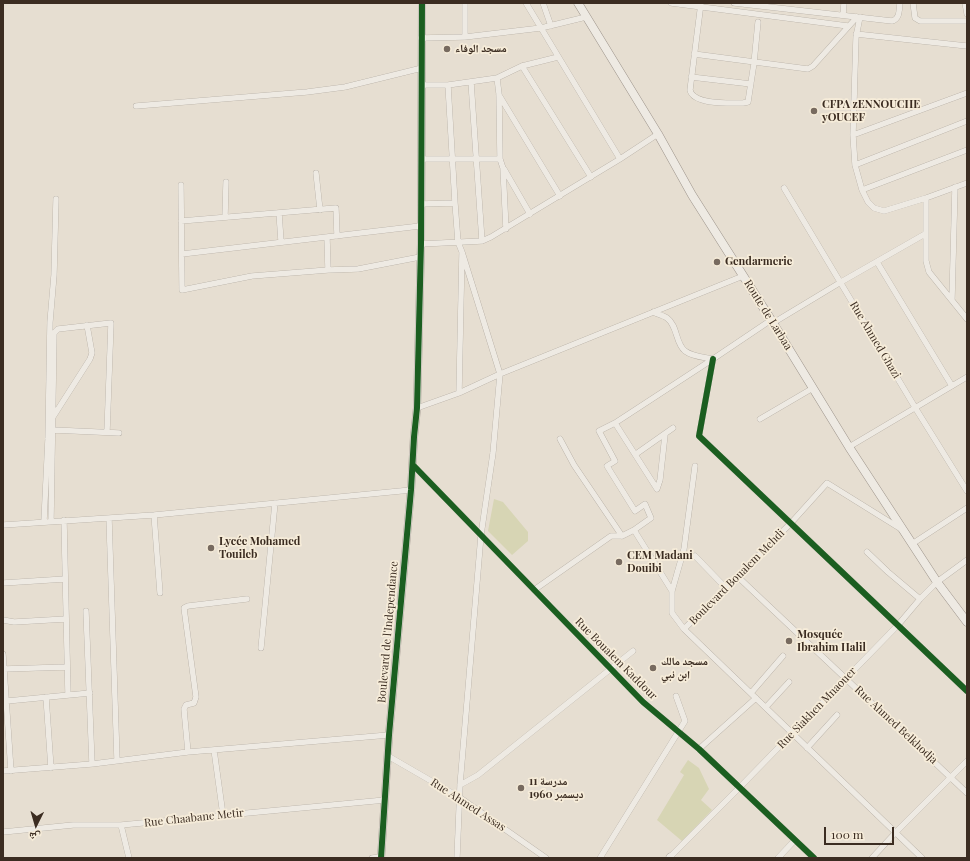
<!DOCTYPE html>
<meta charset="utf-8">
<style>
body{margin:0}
#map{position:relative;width:970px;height:861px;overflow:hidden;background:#e6ded1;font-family:"Playfair Display","Noto Naskh Arabic",serif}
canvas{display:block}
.frame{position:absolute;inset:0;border:4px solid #3b2c21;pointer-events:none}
.north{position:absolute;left:16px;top:805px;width:40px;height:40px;-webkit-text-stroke:3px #f6ecd9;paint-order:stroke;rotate:185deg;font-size:11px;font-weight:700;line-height:16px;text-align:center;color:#3b2c21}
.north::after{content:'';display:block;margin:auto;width:14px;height:18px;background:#3b2c21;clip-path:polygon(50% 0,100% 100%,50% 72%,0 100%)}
.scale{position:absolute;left:824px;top:827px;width:70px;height:18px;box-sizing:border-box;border:2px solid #3b2c21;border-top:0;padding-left:5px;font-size:12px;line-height:14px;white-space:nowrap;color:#3b2c21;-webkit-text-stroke:3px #f6ecd9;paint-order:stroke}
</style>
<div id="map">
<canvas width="970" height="861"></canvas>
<div class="frame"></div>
<div class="north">ش</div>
<div class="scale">100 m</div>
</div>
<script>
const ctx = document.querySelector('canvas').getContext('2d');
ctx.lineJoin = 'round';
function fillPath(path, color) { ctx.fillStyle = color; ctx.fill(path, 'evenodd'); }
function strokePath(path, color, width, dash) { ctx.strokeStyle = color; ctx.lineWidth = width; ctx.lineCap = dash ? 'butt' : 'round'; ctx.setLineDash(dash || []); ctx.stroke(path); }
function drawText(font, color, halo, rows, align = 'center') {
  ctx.font = font + ' "Playfair Display","Noto Naskh Arabic",serif'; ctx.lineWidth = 3.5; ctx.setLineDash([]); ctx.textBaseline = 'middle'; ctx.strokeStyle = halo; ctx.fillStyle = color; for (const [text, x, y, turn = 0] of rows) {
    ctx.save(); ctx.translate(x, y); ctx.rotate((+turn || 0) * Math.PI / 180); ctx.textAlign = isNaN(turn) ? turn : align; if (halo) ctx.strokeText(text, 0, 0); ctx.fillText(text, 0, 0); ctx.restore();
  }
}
fillPath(new Path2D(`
 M494,499L503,502L528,532V541L512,555L488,531Z
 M688,760L699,768L709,789L701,800L712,810L682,841L657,820L684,775L680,772Z`), '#d7d5b4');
const minor = new Path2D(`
 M465,3V37
 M526,3L620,159
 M543,3L551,26
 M671,3L848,26
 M701,3L690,90C693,105 730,103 743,103L748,102L754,63L758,22
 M734,3L892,21C900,19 899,10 900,3
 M913,3L915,18L920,21H967
 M965,3L967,14
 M843,15L844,3
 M860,17L856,37L853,135L855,165L862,190L868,202L874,208L884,211L926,198L967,183
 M856,34L967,46
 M421,38L465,37L541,28L586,17
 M694,54L808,69L813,66L857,17
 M522,66L591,177
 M691,77L751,84
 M497,78L499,94L500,159L503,168L506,229
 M471,82L482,241
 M422,85H448L497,78L522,66L558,57
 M448,85L455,203L458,242L462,252L459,393
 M499,95L560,196
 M136,106L307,92L345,87L422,68
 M853,135L967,93
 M421,159H500
 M855,165L967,121
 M504,169L530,214
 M316,173L320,210
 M181,185L182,290L252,276L328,270L358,269L420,257
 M784,188L916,409L967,491
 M862,190L967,150
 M926,198V261L929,272L967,319
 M421,204L455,203
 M279,213L281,241
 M225,217L226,182
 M181,221L336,208L337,236
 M327,237L328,270
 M421,244L482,241L491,237L620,159L658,134
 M182,254C261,244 341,236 420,226
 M877,262L952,386
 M952,299L955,187
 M653,312C657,314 663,315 667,318C678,326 675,343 685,351C693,357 704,357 713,359L771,320
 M773,323L841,282L925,234
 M713,359L699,436L967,691
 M417,408L459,393L500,374L743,276
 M53,417L90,359L92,353L87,325
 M760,419L813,388
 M615,423L657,489L660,480L665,435
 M53,430L119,433
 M560,439L574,465L622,536
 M849,447L967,377
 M636,454L673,428
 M413,465L643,702L699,749L814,858
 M695,466L684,549L672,591V613L684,629L922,858
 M154,515L160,593
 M109,518L117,760
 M64,520L68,695
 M44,521L48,439L50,322L54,275L56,199
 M51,521L54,333L58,329L111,323L107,432
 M3,525L154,515L411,490
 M634,530L651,518L645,504L635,511L607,466L615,461L599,431L615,423L713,359
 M912,544L967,508
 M867,552L888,572L920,599
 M695,556L726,588
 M737,576L967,793
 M3,583L65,579
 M534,590L611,536H622L634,530L672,591
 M86,611L92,764
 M3,620L14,622L66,619
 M684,629L791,523L827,483L901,529
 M261,648L275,503
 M3,654L11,771
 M4,669L67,667
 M751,693L783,656
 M46,697L51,768
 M7,701L90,693
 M766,707L789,682
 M807,748L837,715
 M699,749L756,698
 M214,750L223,815
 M188,752L184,709L186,705L194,703L196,697L184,608L188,606L247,599
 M388,756L459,797L546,858
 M3,771L92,764L188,752L389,735
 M460,785L478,775L633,651
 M121,825L129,858
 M3,832L73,825H121L385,800
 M372,858L381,857
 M457,858L460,785L481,535L493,453L500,374L462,252
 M600,858L685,721L676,696
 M669,858L739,788L898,625L920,599L937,582L967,560
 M778,858L795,840
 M872,858L896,832L967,761`);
const tertiary = new Path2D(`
 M670,857L671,858
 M381,858L389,735L411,490L414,437L417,408L421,244L422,3`);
const secondary = new Path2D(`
 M578,3L658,134L692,195L773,323L849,447L937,582L967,622`);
strokePath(minor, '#aca49a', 6);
strokePath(tertiary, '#aca49a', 8);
strokePath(secondary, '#9c938a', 9);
strokePath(minor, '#eeeae3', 5.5);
strokePath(tertiary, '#eeeae3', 7);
strokePath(secondary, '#eeeae3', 8);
strokePath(new Path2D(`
 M713,359L699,436L967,691
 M413,465L643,702L699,749L814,858
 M381,858L389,735L411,490L414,437L417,408L421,244L422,3`), '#1b5e20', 6);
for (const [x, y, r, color] of [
 [447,49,4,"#776a5f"],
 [814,111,4,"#776a5f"],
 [717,262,4,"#776a5f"],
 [211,548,4,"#776a5f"],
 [619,562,4,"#776a5f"],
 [789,641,4,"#776a5f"],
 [653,668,4,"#776a5f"],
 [521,788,4,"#776a5f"]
]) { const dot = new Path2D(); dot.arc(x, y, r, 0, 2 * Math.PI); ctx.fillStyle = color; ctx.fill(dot); strokePath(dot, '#f6ecd9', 1.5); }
drawText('bold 11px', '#3b2c21', '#f6ecd9', [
 ["مسجد الوفاء",455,49],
 ["CFPA zENNOUCHE",822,105],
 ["yOUCEF",822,118],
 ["Gendarmerie",725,262],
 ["Lycée Mohamed",219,542],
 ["Touileb",219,555],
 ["CEM Madani",627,556],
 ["Douibi",627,569],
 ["Mosquée",797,635],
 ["Ibrahim Halil",797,648],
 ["مسجد مالك",661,662],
 ["ابن نبي",661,675],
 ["مدرسة 11",529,782],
 ["ديسمبر 1960",529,795]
], 'left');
drawText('11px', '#3b2c21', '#f6ecd9', [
 ["Route de Larbaa",768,315,58],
 ["Rue Ahmed Ghazi",875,340,59],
 ["Boulevard Boualem Mehdi",737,577,-45],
 ["Boulevard de l'Independance",388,632,-85],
 ["Rue Boualem Kaddour",616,659,45],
 ["Rue Siakhen Mnaouer",817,708,-46],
 ["Rue Ahmed Belkhodja",896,725,43],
 ["Rue Ahmed Assas",468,805,33],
 ["Rue Chaabane Metir",194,818,-6]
]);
</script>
